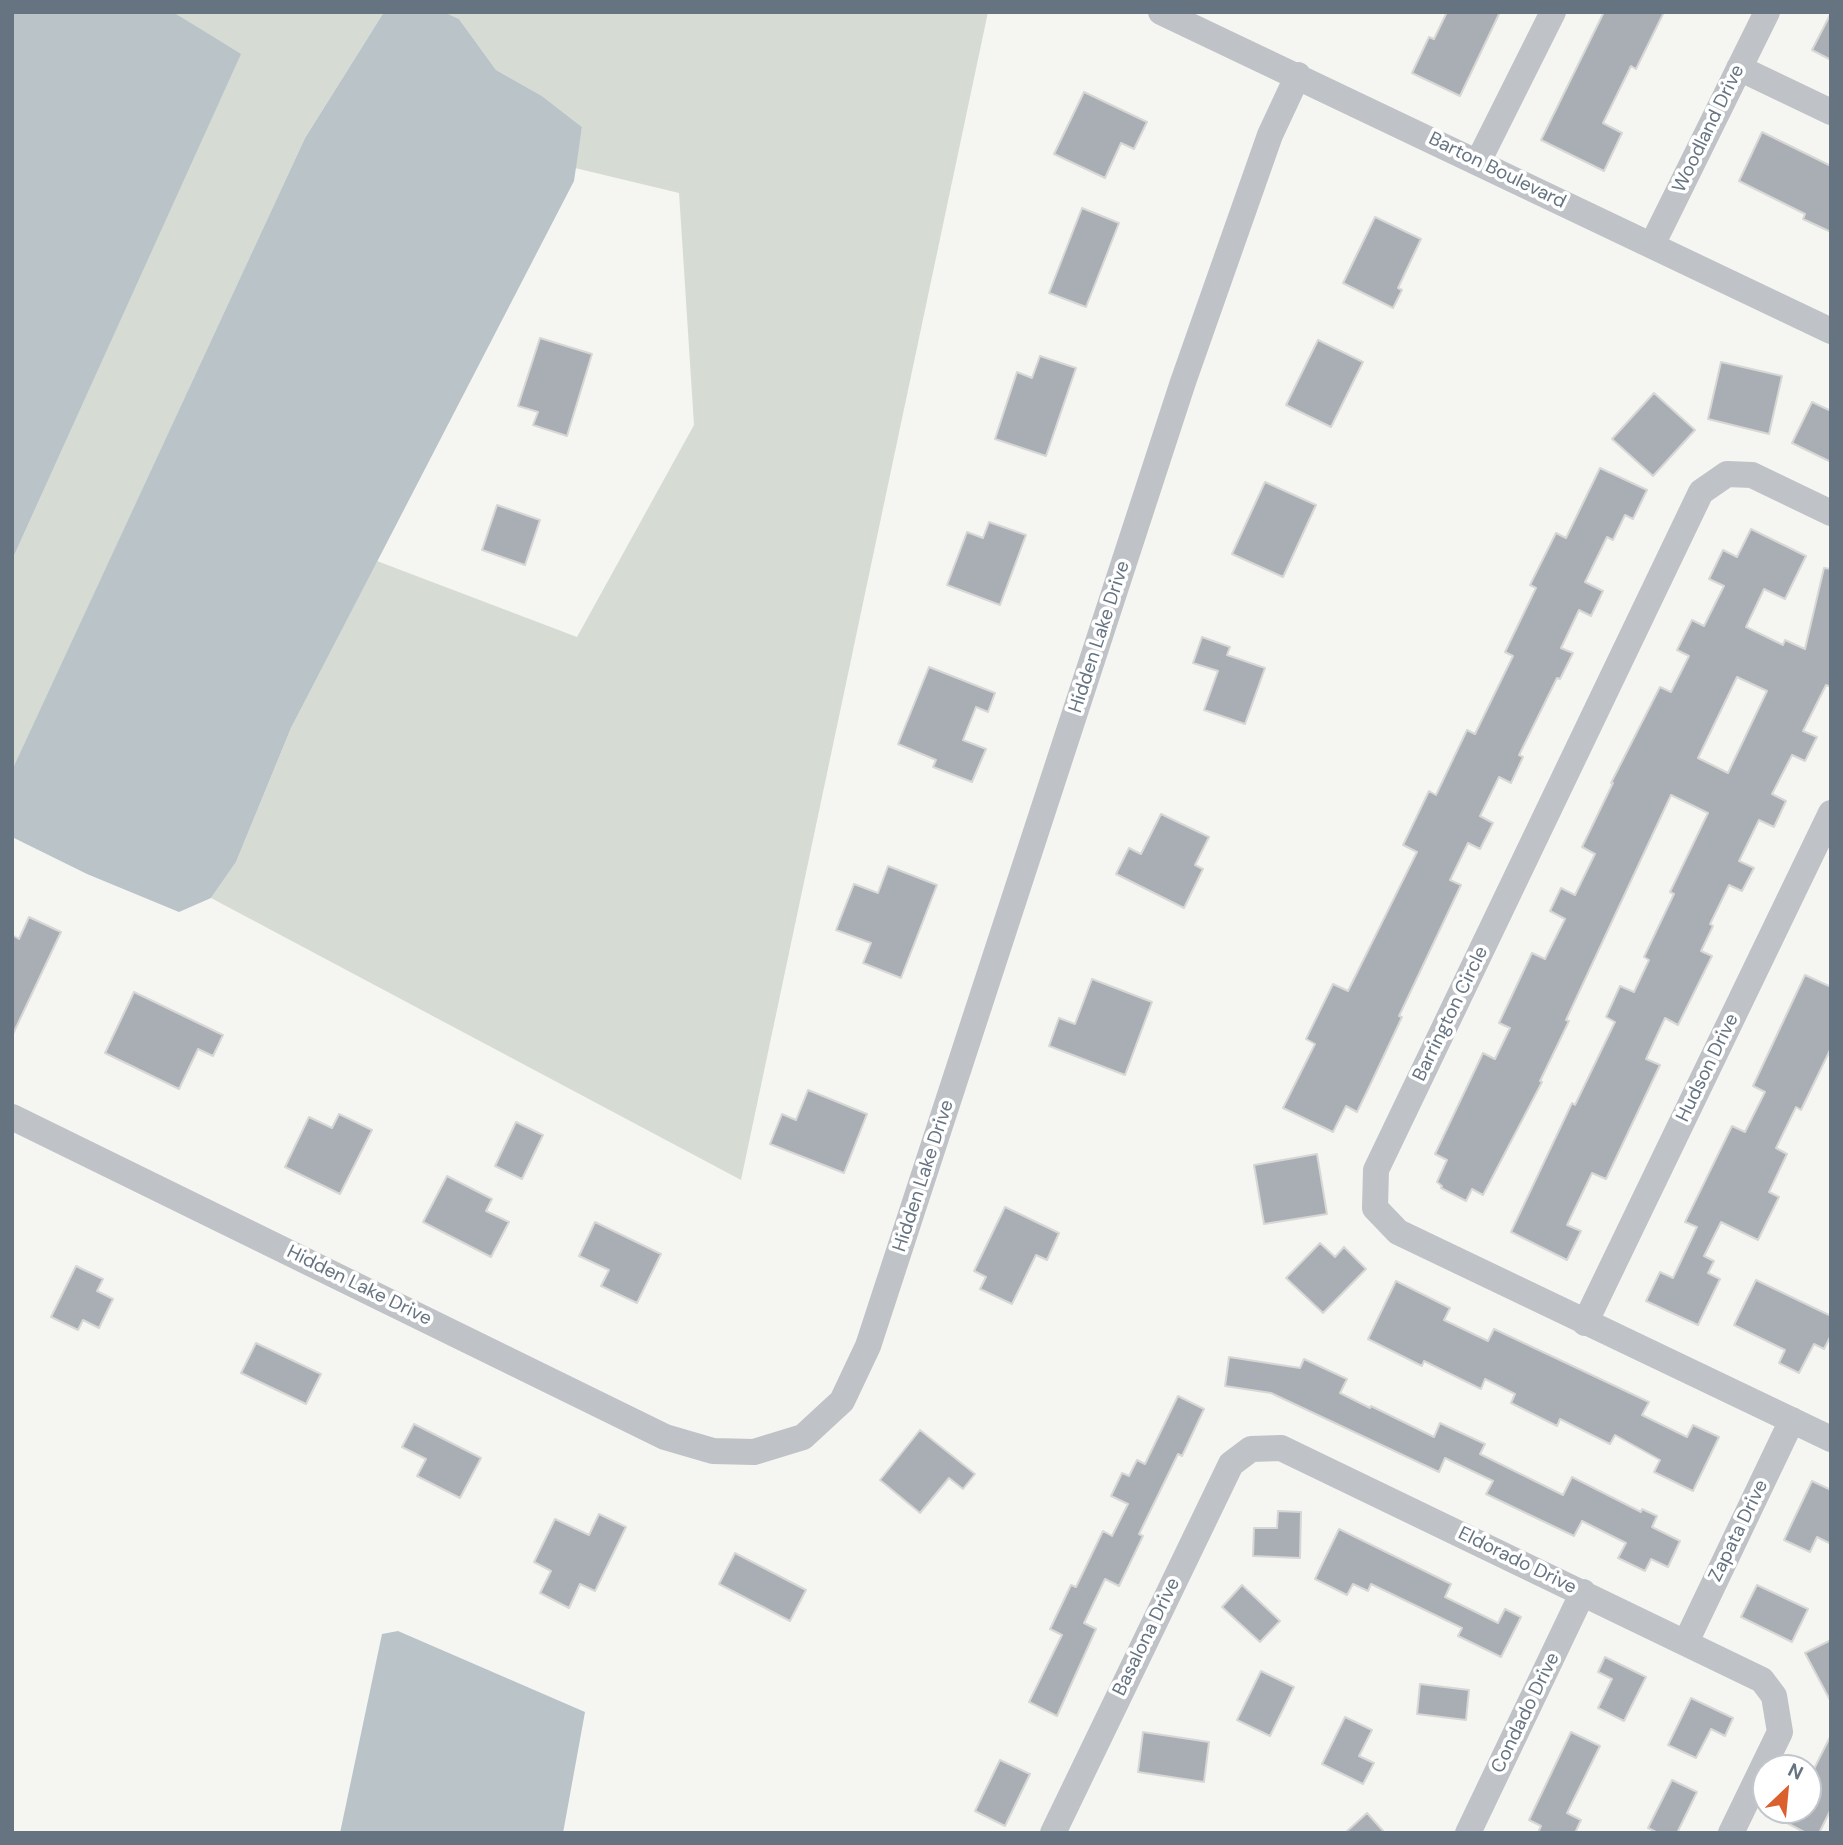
<!DOCTYPE html>
<style>
body{margin:0}
#map{position:relative;width:1843px;height:1845px;overflow:hidden;background:#f5f6f2;font-family:"DM Sans",sans-serif}
canvas{display:block}
.frame{position:absolute;inset:0;border:14px solid #667482;pointer-events:none}
.north{position:absolute;left:1752px;top:1754px;width:70px;height:70px;box-sizing:border-box;background:#fff;border:2px solid #c2c7cd;border-radius:50%;rotate:26deg;font-size:19px;font-weight:700;line-height:28px;text-align:center;color:#667482}
.north::after{content:'';display:block;margin:auto;width:24px;height:32px;background:#da602e;clip-path:polygon(50% 0,100% 100%,50% 72%,0 100%)}
</style>
<div id="map">
<canvas width="1843" height="1845"></canvas>
<div class="frame"></div>
<div class="north">N</div>
</div>
<script>
const ctx = document.querySelector('canvas').getContext('2d');
ctx.lineJoin = 'round';
function fillPath(path, color) { ctx.fillStyle = color; ctx.fill(path, 'evenodd'); }
function strokePath(path, color, width, dash) { ctx.strokeStyle = color; ctx.lineWidth = width; ctx.lineCap = dash ? 'butt' : 'round'; ctx.setLineDash(dash || []); ctx.stroke(path); }
function drawText(font, color, halo, rows, align = 'center') {
  ctx.font = font + ' "DM Sans",sans-serif'; ctx.lineWidth = 7; ctx.setLineDash([]); ctx.textBaseline = 'middle'; ctx.strokeStyle = halo; ctx.fillStyle = color; for (const [text, x, y, turn = 0] of rows) {
    ctx.save(); ctx.translate(x, y); ctx.rotate((+turn || 0) * Math.PI / 180); ctx.textAlign = isNaN(turn) ? turn : align; if (halo) ctx.strokeText(text, 0, 0); ctx.fillText(text, 0, 0); ctx.restore();
  }
}
fillPath(new Path2D(`
 M173,12H384L305,138L14,767L12,766V560L240,55Z
 M444,12H988L741,1180L211,898L236,862L291,728L377,561L577,637L694,425L679,193L575,168L582,127L542,96L496,70L459,19Z`), '#d6dcd4');
fillPath(new Path2D(`
 M12,12H173L241,54L12,560Z
 M384,12H444L459,19L496,70L542,96L582,127L574,181L291,728L236,862L211,898L179,912L87,874L12,837V766H14L305,138Z
 M398,1631L585,1712L563,1833H340L382,1634Z`), '#b9c3c8');
const building = new Path2D(`
 M1447,12H1500L1460,96L1412,73L1429,37L1434,39Z
 M1604,12H1664L1636,69L1631,66L1603,123L1622,133L1604,171L1541,140Z
 M1831,13V60L1812,50Z
 M1084,92L1147,122L1134,149L1121,143L1105,178L1054,154Z
 M1762,132L1831,166V232L1803,219L1805,214L1739,181Z
 M1082,208L1119,223L1086,307L1049,293Z
 M1375,217L1421,239L1398,288L1402,290L1393,308L1343,283Z
 M540,338L592,354L567,436L533,425L538,412L518,406Z
 M1318,340L1363,362L1331,427L1286,405Z
 M1040,356L1076,368L1046,456L995,439L1017,372L1032,378Z
 M1721,362L1782,376L1769,434L1708,419Z
 M1654,393L1695,430L1653,476L1612,439Z
 M1812,402L1831,411V462L1792,443Z
 M1600,468L1647,490L1633,519L1625,515L1613,540L1607,537L1585,582L1603,591L1591,616L1579,610L1561,648L1573,653L1560,679L1557,678L1519,755L1523,757L1511,783L1499,777L1480,816L1493,823L1480,849L1468,843L1450,880L1461,885L1399,1016L1402,1017L1371,1083L1357,1112L1346,1106L1333,1132L1283,1108L1315,1044L1306,1039L1333,984L1348,991L1417,852L1403,845L1429,791L1436,795L1467,730L1475,734L1513,656L1505,652L1536,588L1530,585L1556,533L1566,538Z
 M1265,482L1316,505L1283,577L1232,554Z
 M497,505L540,520L525,565L482,550Z
 M989,522L1026,535L1000,605L947,585L967,532L983,538Z
 M1751,529L1806,556L1785,599L1764,589L1746,627L1783,645L1785,640L1805,649L1824,568L1831,569V687L1826,685L1803,731L1817,737L1805,761L1792,755L1772,794L1786,801L1774,827L1759,820L1739,861L1754,868L1742,891L1729,885L1710,924L1713,926L1701,951L1712,956L1678,1025L1665,1018L1646,1059L1660,1065L1606,1179L1592,1173L1567,1225L1581,1231L1567,1260L1511,1232L1572,1103L1575,1105L1615,1022L1606,1017L1620,986L1634,992L1649,960L1644,957L1674,894L1670,892L1708,813L1671,795L1566,1020L1569,1021L1540,1081L1542,1082L1483,1195L1472,1189L1466,1201L1441,1188L1442,1186L1437,1182L1447,1160L1435,1154L1483,1053L1495,1059L1510,1028L1499,1023L1532,953L1545,959L1565,919L1550,911L1561,888L1575,895L1595,854L1582,847L1613,783H1611L1660,687L1671,692L1689,656L1677,650L1692,620L1704,626L1724,586L1709,579L1723,550L1737,557ZM1737,677L1767,691L1728,773L1698,758Z
 M1202,637L1230,647L1227,655L1265,668L1245,724L1204,710L1218,671L1193,663Z
 M929,667L995,693L988,712L976,707L963,740L986,749L972,782L933,767L936,760L898,744Z
 M1161,814L1209,837L1195,865L1203,869L1184,908L1116,874L1129,848L1141,854Z
 M888,866L937,885L901,978L863,963L871,943L836,930L854,884L878,893Z
 M29,917L61,932L12,1036V935L19,939Z
 M1805,975L1831,987V1048L1801,1110L1796,1107L1776,1148L1787,1154L1769,1192L1779,1197L1758,1240L1721,1222L1704,1256L1714,1261L1708,1273L1720,1279L1698,1325L1646,1301L1660,1272L1673,1278L1697,1227L1685,1222L1732,1126L1745,1132L1765,1092L1753,1086Z
 M1092,979L1152,1002L1125,1075L1049,1046L1059,1018L1075,1024Z
 M134,992L223,1035L213,1056L198,1049L179,1089L105,1053Z
 M808,1090L867,1114L844,1173L770,1144L782,1114L796,1120Z
 M339,1114L372,1130L340,1194L285,1167L309,1117L332,1128Z
 M516,1122L543,1135L522,1179L495,1166Z
 M1317,1154L1327,1214L1264,1224L1254,1165Z
 M447,1176L492,1199L486,1211L509,1222L491,1257L423,1222Z
 M1005,1207L1059,1233L1047,1260L1036,1255L1012,1304L980,1289L986,1277L974,1271Z
 M595,1222L661,1254L637,1303L601,1286L609,1270L579,1256Z
 M1320,1243L1335,1257L1344,1247L1366,1269L1323,1313L1286,1278Z
 M76,1266L103,1279L97,1291L113,1299L99,1328L83,1320L78,1330L51,1317Z
 M1756,1280L1831,1316V1335L1824,1349L1814,1344L1799,1373L1779,1363L1785,1350L1734,1325Z
 M1396,1281L1450,1308L1444,1320L1488,1341L1494,1329L1649,1402L1642,1415L1687,1437L1693,1425L1719,1437L1693,1491L1654,1472L1660,1460L1615,1435L1610,1444L1560,1419L1557,1426L1511,1403L1515,1394L1485,1379L1481,1389L1424,1361L1422,1366L1368,1339Z
 M256,1343L321,1374L306,1404L241,1373Z
 M1229,1357L1300,1368L1304,1359L1347,1379L1340,1393L1370,1408L1371,1406L1434,1437L1440,1423L1485,1444L1480,1454L1563,1495L1572,1477L1641,1512L1642,1509L1657,1516L1652,1527L1680,1541L1668,1567L1651,1559L1645,1571L1618,1558L1626,1543L1582,1521L1574,1536L1534,1517L1486,1494L1493,1481L1445,1458L1439,1472L1271,1393L1225,1386Z
 M1178,1396L1204,1409L1182,1456L1178,1454L1139,1534L1143,1536L1119,1586L1105,1579L1084,1623L1096,1629L1057,1716L1029,1702L1062,1635L1050,1629L1071,1585L1076,1587L1103,1531L1112,1536L1128,1504L1111,1496L1122,1473L1129,1476L1137,1460L1145,1464Z
 M414,1424L481,1458L460,1498L417,1476L426,1459L402,1447Z
 M920,1430L975,1474L963,1489L949,1478L920,1513L880,1480Z
 M1812,1481L1831,1490V1544L1817,1537L1810,1552L1784,1540Z
 M1278,1511L1301,1512L1300,1558L1253,1556L1254,1528H1277Z
 M599,1514L626,1527L595,1591L580,1584L569,1608L540,1593L551,1571L534,1562L555,1519L589,1535Z
 M1339,1529L1451,1584L1445,1597L1498,1623L1505,1609L1521,1617L1501,1657L1458,1636L1462,1628L1371,1584L1368,1591L1353,1584L1347,1595L1315,1579Z
 M735,1553L806,1590L790,1621L719,1584Z
 M1242,1585L1280,1621L1260,1642L1222,1607Z
 M1757,1585L1808,1609L1792,1642L1741,1617Z
 M1831,1640V1702L1805,1653Z
 M1605,1657L1646,1677L1624,1721L1598,1708L1612,1679L1598,1672Z
 M1261,1671L1294,1687L1270,1736L1237,1720Z
 M1420,1684L1469,1690L1466,1720L1417,1714Z
 M1691,1698L1733,1718L1725,1736L1711,1729L1696,1758L1668,1745Z
 M1345,1717L1372,1730L1359,1756L1374,1763L1363,1784L1322,1764Z
 M1143,1732L1209,1742L1204,1782L1138,1772Z
 M1571,1732L1600,1746L1567,1813L1581,1820L1575,1833H1538L1541,1826L1529,1820Z
 M1831,1735V1809L1819,1833H1806L1787,1823L1793,1810H1808V1781Z
 M1000,1760L1030,1774L1005,1826L975,1811Z
 M1672,1780L1697,1792L1677,1833H1658L1648,1828Z
 M1367,1813L1385,1833H1345Z`);
fillPath(building, '#a8aeb4');
strokePath(building, '#d7d7d5', 2);
strokePath(new Path2D(`
 M1161,12L1831,331
 M1739,68L1831,112
 M1478,162L1553,12
 M1652,245L1767,12
 M1831,513L1752,475L1727,474L1701,492L1376,1170L1375,1208L1398,1232L1831,1439
 M12,1117L665,1437L713,1451L754,1452L803,1437L842,1401L868,1346L1183,382L1270,135L1298,75
 M1585,1323L1831,813
 M1686,1642L1792,1420
 M1053,1833L1231,1464L1251,1449L1281,1448L1762,1680L1774,1696L1780,1732L1731,1833
 M1468,1833L1583,1592`), '#bfc2c6', 26);
drawText('19px', '#667482', '#fff', [
 ["Woodland Drive",1709,129,-64],
 ["Barton Boulevard",1497,171,26],
 ["Hidden Lake Drive",1100,637,-72],
 ["Barrington Circle",1451,1014,-64],
 ["Hudson Drive",1708,1068,-64],
 ["Hidden Lake Drive",924,1176,-72],
 ["Hidden Lake Drive",359,1286,26],
 ["Zapata Drive",1739,1531,-64],
 ["Eldorado Drive",1517,1561,26],
 ["Basalona Drive",1147,1637,-64],
 ["Condado Drive",1526,1713,-64]
]);
</script>
